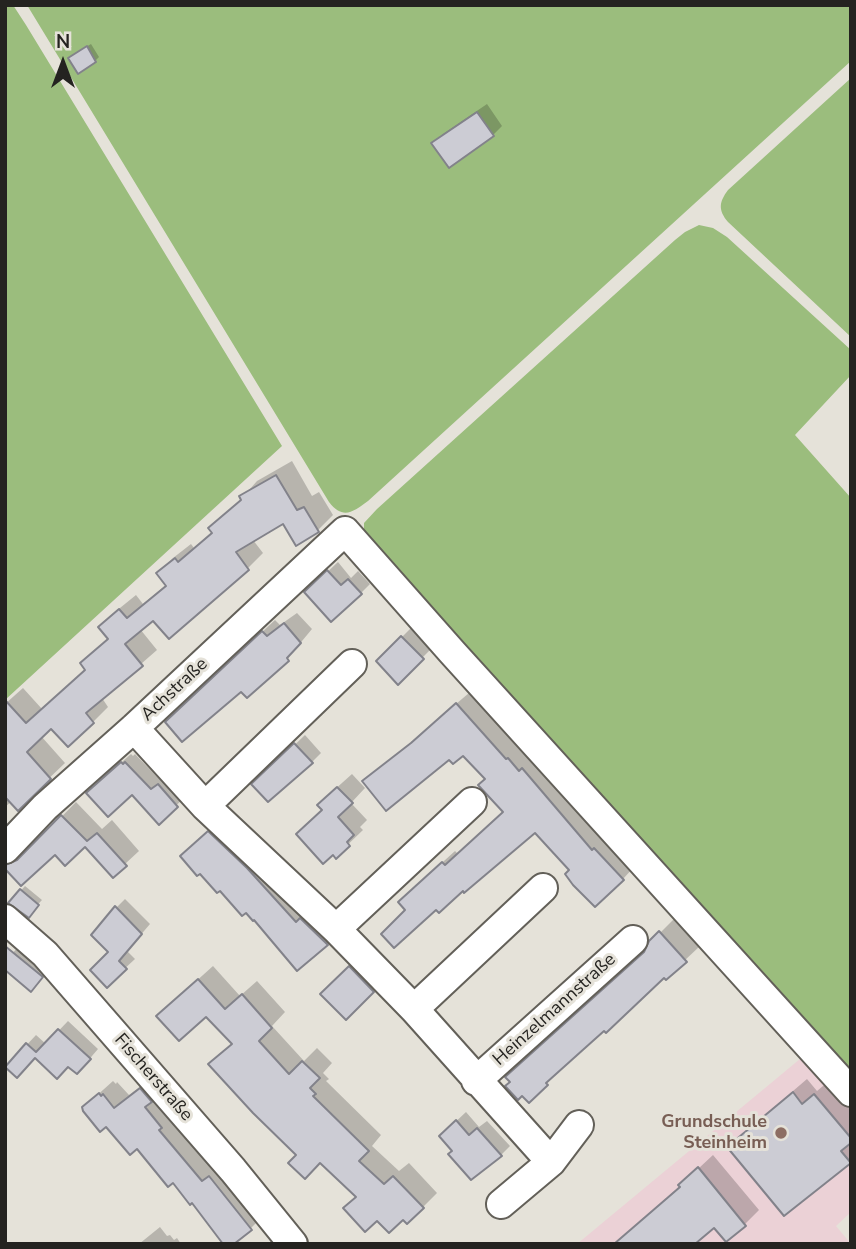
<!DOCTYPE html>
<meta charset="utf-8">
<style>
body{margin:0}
#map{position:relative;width:856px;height:1249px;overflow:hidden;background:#e5e2d9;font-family:"Nunito Sans",sans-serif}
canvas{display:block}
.frame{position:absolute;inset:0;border:7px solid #242320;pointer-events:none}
.north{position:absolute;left:28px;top:28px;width:70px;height:70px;-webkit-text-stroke:5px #e5e2d9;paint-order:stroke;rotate:0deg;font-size:19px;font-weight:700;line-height:28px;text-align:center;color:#242320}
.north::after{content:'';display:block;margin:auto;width:24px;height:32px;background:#242320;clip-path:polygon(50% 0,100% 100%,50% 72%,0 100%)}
</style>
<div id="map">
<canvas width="856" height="1249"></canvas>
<div class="frame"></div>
<div class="north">N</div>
</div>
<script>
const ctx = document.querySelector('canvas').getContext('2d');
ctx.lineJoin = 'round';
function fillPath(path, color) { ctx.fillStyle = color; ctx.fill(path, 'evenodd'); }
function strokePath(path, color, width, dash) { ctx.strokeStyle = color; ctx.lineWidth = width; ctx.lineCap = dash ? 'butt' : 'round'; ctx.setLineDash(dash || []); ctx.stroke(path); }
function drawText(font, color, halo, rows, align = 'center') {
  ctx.font = font + ' "Nunito Sans",sans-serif'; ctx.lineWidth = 6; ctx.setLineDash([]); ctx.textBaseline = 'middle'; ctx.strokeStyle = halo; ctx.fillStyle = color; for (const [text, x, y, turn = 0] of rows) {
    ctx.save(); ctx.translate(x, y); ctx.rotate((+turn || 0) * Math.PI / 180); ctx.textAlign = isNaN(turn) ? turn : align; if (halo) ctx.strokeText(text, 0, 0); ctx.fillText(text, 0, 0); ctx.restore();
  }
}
fillPath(new Path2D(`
 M806,1054L851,1103V1212L836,1226L851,1244H577Z`), '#ebd1d6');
fillPath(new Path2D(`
 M5,5H13L26,25L282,446L5,700Z
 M27,5H851V61L368,501C353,512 343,520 329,502Z
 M851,78V337L728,222C718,210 719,202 728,190Z
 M699,225L713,228L727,237L851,350V375L795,435L851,498V1077L723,940L364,532V523L377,509L675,240L685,232Z`), '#9bbd7d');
fillPath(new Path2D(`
 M91,44L99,57L95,61L74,54Z
 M487,104L502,126L493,135L434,143L443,134Z
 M292,461L312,496L319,492L333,515L318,530L283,522L253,540L263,553L248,568L153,618L140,629L157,650L102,698L108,707L93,722L51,727L41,736L65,763L18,808L12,801L5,807V704L23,688L42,709L87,669L82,663L109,638L100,627L115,612L136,595L143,604L167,584L158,573L173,558L191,544L194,548L213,531L257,481Z
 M338,562L351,578L358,571L370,584L361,593L306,592Z
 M297,613L312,629L287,659L241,689L179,710L275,620L280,625Z
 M411,628L432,648L398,682L378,661Z
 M469,693L519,749L520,747L634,867L623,879L572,870L535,830L436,907L408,910L412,890L455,851L458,854L505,811L487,779L463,753L365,781Z
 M305,735L321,753L312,762L254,784Z
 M131,754L133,756L135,754L162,782L168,776L186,796L159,822L132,793L97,784Z
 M352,774L365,788L351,803L367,820L360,827L363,830L336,856L324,810L333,791Z
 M76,802L102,829L112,820L139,851L125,864L85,845L5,866L18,852L26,851L32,847Z
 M218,823L336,935L297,968L191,847Z
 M25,886L42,900L28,915L11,902Z
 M125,899L150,924L127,951L135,959L107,985L116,908Z
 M674,919L700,946L666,978L664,975L560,1068L561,1070L529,1100L646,951L651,942Z
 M22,943L51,967L40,980L5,961Z
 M359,958L382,982L346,1017L323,994Z
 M213,966L240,996L257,981L285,1012L272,1026L304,1061L317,1048L332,1063L323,1073L329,1079L326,1081L381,1135L372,1146L399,1171L409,1163L437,1193L423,1207L321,1161L299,1155L225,1051L233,1043L207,1014L173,1002Z
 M68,1021L98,1049L86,1063L69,1065L35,1056L7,1066L36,1035L46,1044Z
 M154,1076L264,1215L250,1229L225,1244L173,1180L137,1146L84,1107L113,1081L116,1084L117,1082L129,1095Z
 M807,1079L817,1091L829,1081L851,1107V1161L785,1214L744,1133Z
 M466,1112L479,1127L487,1121L510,1146L501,1155L454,1150L450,1127Z
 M713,1155L759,1210L745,1224L726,1240L714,1226L692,1244H614L655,1209Z
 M160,1227L167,1236L170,1235L174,1240L177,1238L181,1244H139Z`), '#0003');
const building = new Path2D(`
 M87,46L96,62L78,74L68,58Z
 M477,112L494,136L449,168L431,143Z
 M276,475L297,510L304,507L319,532L296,546L283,524L236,552L249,570L169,639L153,621L125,644L143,666L86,713L94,723L68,747L51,729L27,752L51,779L18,811L5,797V700L26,723L85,670L80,663L108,639L98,627L119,609L127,618L166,586L156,573L175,558L178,562L212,533L208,528L241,500L239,496Z
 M327,570L341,585L348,579L362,594L331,622L304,592Z
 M284,623L301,643L287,658L289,661L247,698L241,692L182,742L165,722L262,631L267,636Z
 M401,636L424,659L398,685L376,661Z
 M456,703L506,759L508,758L519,771L522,768L592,850L594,848L624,880L595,907L573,885L565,874L569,870L535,833L464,893L463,891L439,913L436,910L394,948L381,934L405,910L398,902L442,862L445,865L503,812L478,785L485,779L463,756L453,764L449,760L386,811L362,781L411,743Z
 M294,743L313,763L268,802L251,784Z
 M121,762L123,764L125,762L151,789L158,784L178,807L159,825L132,795L108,817L86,793Z
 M337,787L353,803L338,817L354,835L347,842L350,846L336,859L333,855L323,864L296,834L322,810L317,805Z
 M61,815L87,841L97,833L127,866L113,878L85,847L65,866L55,855L21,886L5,869V865L17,860Z
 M208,831L247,868L296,922L300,918L328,945L297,971L254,920L253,921L246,913L242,916L220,891L217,893L200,874L197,876L180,856Z
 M20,889L39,905L29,918L8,903Z
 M115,906L142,934L119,961L127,969L107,988L90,970L108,952L91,935Z
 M659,931L687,962L666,980L664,978L606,1033L604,1031L585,1048L546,1083L548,1085L529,1103L522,1096L518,1100L505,1086L510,1082L505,1077L644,952L649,941Z
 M5,946L43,977L31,992L5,970Z
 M349,966L374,992L346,1020L320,994Z
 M198,979L225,1009L242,994L272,1028L259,1041L289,1074L302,1061L320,1078L310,1088L316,1094L313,1096L369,1151L359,1161L384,1184L393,1176L424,1208L407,1224L403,1220L389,1233L377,1221L365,1232L343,1208L356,1197L320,1163L305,1179L288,1163L296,1155L253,1113L208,1064L232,1044L206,1017L179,1041L156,1016Z
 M58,1029L91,1059L77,1074L68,1067L57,1079L35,1058L17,1078L5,1067L26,1043L36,1052Z
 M140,1088L152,1102L145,1107L162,1128L159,1130L202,1181L209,1176L252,1230L234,1244H223L192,1203L190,1205L173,1183L168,1187L137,1149L130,1155L106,1127L100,1132L83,1111L82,1107L99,1093L101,1096L103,1094L114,1108Z
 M793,1092L802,1104L814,1094L851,1138V1143L841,1151L851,1163L784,1216L727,1147Z
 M456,1120L469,1135L477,1128L502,1156L471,1180L448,1154L452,1151L439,1136Z
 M698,1167L746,1226L726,1242L714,1228L695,1244H614L680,1187L678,1185Z`);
fillPath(building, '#ccccd4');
strokePath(building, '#82828a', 2);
const minor = new Path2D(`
 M134,728L205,806L336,929L414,1009L551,1162
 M205,806L352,664
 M5,849L45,807L134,728L345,531L452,652L851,1092
 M5,919L45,954L233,1170L293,1244
 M336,929L472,802
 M414,1009L543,888
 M476,1081L633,940
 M501,1204L551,1162L579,1125`);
strokePath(minor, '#636059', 32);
strokePath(minor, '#fff', 28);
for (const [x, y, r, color] of [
 [781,1133,7,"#8d6e63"]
]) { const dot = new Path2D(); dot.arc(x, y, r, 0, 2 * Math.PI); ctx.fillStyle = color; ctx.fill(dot); strokePath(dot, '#e5e2d9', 2.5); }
drawText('18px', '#242320', '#e5e2d9', [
 ["Achstraße",175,690,-43],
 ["Heinzelmannstraße",555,1010,-42],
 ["Fischerstraße",153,1078,49]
]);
drawText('bold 18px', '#785e54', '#e5e2d9', [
 ["Grundschule",767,1123],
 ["Steinheim",767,1144]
], 'right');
</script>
